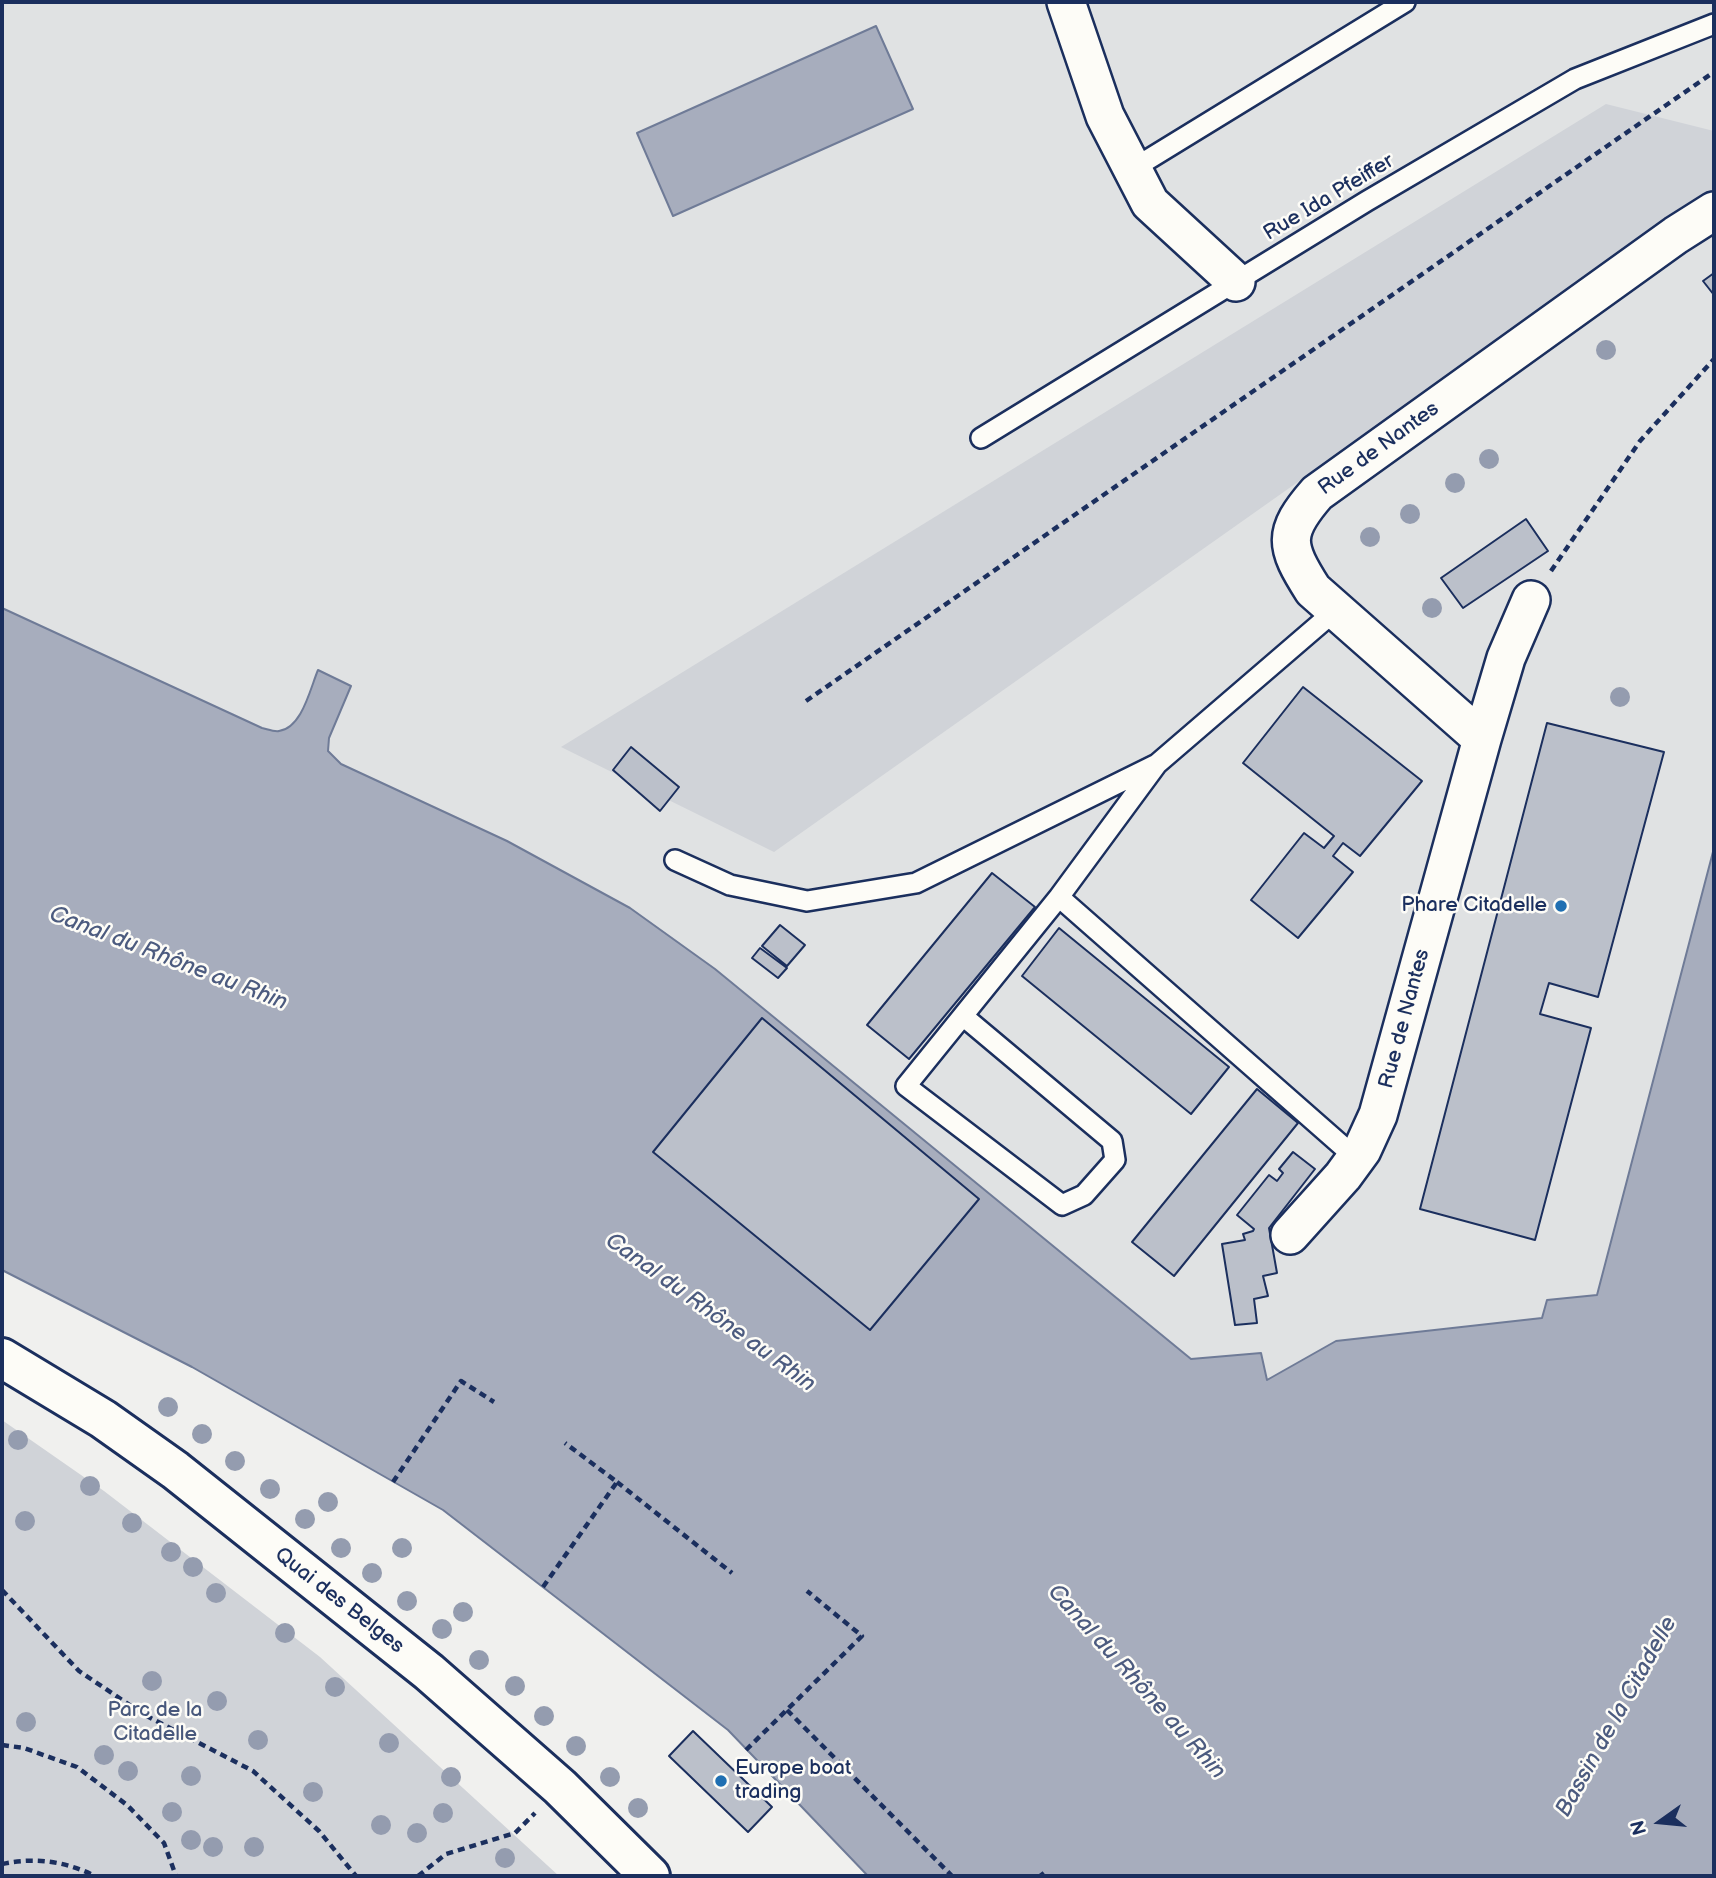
<!DOCTYPE html>
<meta charset="utf-8">
<style>
body{margin:0}
#map{position:relative;width:1716px;height:1878px;overflow:hidden;background:#f0f0ee;font-family:"Balsamiq Sans",sans-serif}
canvas{display:block}
.frame{position:absolute;inset:0;border:4px solid #1b2f5e;pointer-events:none}
.north{position:absolute;left:1625px;top:1787px;width:70px;height:70px;-webkit-text-stroke:5px #fdfcf7;paint-order:stroke;rotate:255deg;font-size:19px;font-weight:700;line-height:28px;text-align:center;color:#1b2f5e}
.north::after{content:'';display:block;margin:auto;width:24px;height:32px;background:#1b2f5e;clip-path:polygon(50% 0,100% 100%,50% 72%,0 100%)}
</style>
<div id="map">
<canvas width="1716" height="1878"></canvas>
<div class="frame"></div>
<div class="north">N</div>
</div>
<script>
const ctx = document.querySelector('canvas').getContext('2d');
ctx.lineJoin = 'round';
function fillPath(path, color) { ctx.fillStyle = color; ctx.fill(path, 'evenodd'); }
function strokePath(path, color, width, dash) { ctx.strokeStyle = color; ctx.lineWidth = width; ctx.lineCap = dash ? 'butt' : 'round'; ctx.setLineDash(dash || []); ctx.stroke(path); }
function drawText(font, color, halo, rows, align = 'center') {
  ctx.font = font + ' "Balsamiq Sans",sans-serif'; ctx.lineWidth = 5; ctx.setLineDash([]); ctx.textBaseline = 'middle'; ctx.strokeStyle = halo; ctx.fillStyle = color; for (const [text, x, y, turn = 0] of rows) {
    ctx.save(); ctx.translate(x, y); ctx.rotate((+turn || 0) * Math.PI / 180); ctx.textAlign = isNaN(turn) ? turn : align; if (halo) ctx.strokeText(text, 0, 0); ctx.fillText(text, 0, 0); ctx.restore();
  }
}
fillPath(new Path2D(`
 M2,2H1714V1876L1191,1359L715,969L630,908L507,841L2,608Z`), '#e0e2e3');
fillPath(new Path2D(`
 M1606,104L1714,131V188L774,852L561,747Z
 M2,1420L104,1491L320,1657L559,1876H2Z`), '#d0d3d8');
const water = new Path2D(`
 M876,26L913,109L673,216L637,133Z
 M2,608L262,728C267,729 274,732 279,731C302,728 310,689 318,670L351,686L329,738L328,751L341,764L507,841L630,908L715,969L1191,1359L1261,1353L1267,1380L1336,1341L1542,1318L1547,1300L1597,1295L1714,848V1876H868L728,1730L443,1510L192,1367L2,1270Z`);
fillPath(water, '#a7adbd');
strokePath(water, '#6f7b97', 2);
const building = new Path2D(`
 M1714,273V295L1703,281Z
 M1526,519L1548,551L1463,608L1441,578Z
 M1303,687L1422,781L1360,856L1343,843L1333,856L1353,872L1298,938L1251,900L1304,833L1324,848L1334,836L1243,763Z
 M1547,723L1664,752L1598,997L1549,983L1540,1014L1591,1028L1535,1240L1420,1209Z
 M631,747L679,787L660,811L613,770Z
 M992,873L1035,907L909,1059L867,1025Z
 M780,925L805,945L787,966L762,946Z
 M1059,928L1229,1067L1191,1114L1022,976Z
 M760,948L787,968L778,978L752,958Z
 M762,1018L979,1199L870,1330L653,1152Z
 M1257,1089L1298,1123L1174,1276L1132,1242Z
 M1293,1152L1315,1169L1269,1228L1277,1273L1263,1276L1268,1296L1254,1299L1257,1323L1235,1325L1222,1244L1245,1240L1243,1234L1253,1231L1254,1229L1237,1215L1269,1175L1277,1181L1283,1173L1279,1169Z
 M693,1731L772,1807L748,1832L669,1756Z`);
fillPath(building, '#bbc0ca');
strokePath(building, '#1b2f5e', 2);
const service = new Path2D(`
 M1131,170L1405,2
 M981,438L1367,201L1575,79L1714,24
 M675,860L730,885L807,901L916,883L1157,764
 M1059,897L1157,764L1336,610
 M963,1016L1112,1141L1115,1160L1084,1195L1062,1205L906,1086L1059,897L1356,1158`);
const minor = new Path2D(`
 M1066,2L1105,116L1150,203L1236,282
 M1482,739L1313,590C1285,546 1282,533 1317,493L1676,235L1714,211
 M1290,1235L1343,1176L1362,1150L1378,1115L1482,739L1506,658L1531,600`);
const secondary = new Path2D(`
 M2,1358L103,1419L175,1470L429,1672L560,1787L650,1876`);
strokePath(service, '#1b2f5e', 24);
strokePath(minor, '#1b2f5e', 42);
strokePath(secondary, '#1b2f5e', 44);
strokePath(new Path2D(`
 M1551,571L1640,441L1714,359
 M806,701L1714,72
 M393,1482L461,1381L494,1402
 M617,1482L732,1573
 M543,1587L617,1482L565,1443
 M2,1590L79,1671L143,1714L253,1771L319,1831L356,1876
 M787,1710L952,1876
 M2,1745L24,1748L77,1767L127,1805L164,1843L176,1876
 M746,1750L862,1636L807,1591
 M2,1864C34,1857 65,1861 95,1876
 M418,1876L446,1854L515,1833L535,1813
 M1040,1876L1044,1873`), '#1b2f5e', 4.5, [7, 5]);
strokePath(service, '#fdfcf7', 19);
strokePath(minor, '#fdfcf7', 37);
strokePath(secondary, '#fdfcf7', 38);
ctx.fillStyle = '#949caf';
for (const [x, y] of [
 [1606,350],
 [1489,459],
 [1455,483],
 [1410,514],
 [1370,537],
 [1432,608],
 [1620,697],
 [168,1407],
 [202,1434],
 [18,1440],
 [235,1461],
 [90,1486],
 [270,1489],
 [328,1502],
 [305,1519],
 [25,1521],
 [132,1523],
 [341,1548],
 [402,1548],
 [171,1552],
 [193,1567],
 [372,1573],
 [216,1593],
 [407,1601],
 [463,1612],
 [442,1629],
 [285,1633],
 [479,1660],
 [152,1681],
 [515,1686],
 [335,1687],
 [217,1701],
 [544,1716],
 [26,1722],
 [258,1740],
 [389,1743],
 [576,1746],
 [104,1755],
 [128,1771],
 [191,1776],
 [451,1777],
 [610,1777],
 [313,1792],
 [638,1808],
 [172,1812],
 [443,1813],
 [381,1825],
 [417,1833],
 [191,1840],
 [213,1847],
 [254,1847],
 [505,1858]
]) { ctx.beginPath(); ctx.arc(x, y, 10, 0, 2 * Math.PI); ctx.fill(); }
for (const [x, y, r, color] of [
 [1561,906,7,"#1f6fb2"],
 [721,1781,7,"#1f6fb2"]
]) { const dot = new Path2D(); dot.arc(x, y, r, 0, 2 * Math.PI); ctx.fillStyle = color; ctx.fill(dot); strokePath(dot, '#fdfcf7', 2.5); }
drawText('21px', '#1b2f5e', '#fdfcf7', [
 ["Rue Ida Pfeiffer",1329,198,-31],
 ["Rue de Nantes",1379,449,-36],
 ["Rue de Nantes",1405,1019,-75],
 ["Quai des Belges",339,1601,38]
]);
drawText('21px', '#1b2f5e', '#fdfcf7', [
 ["Phare Citadelle",1547,906],
 ["Europe boat",735,1769,"left"],
 ["trading",735,1793,"left"]
], 'right');
drawText('21px', '#48587c', '#fdfcf7', [
 ["Parc de la",155,1711],
 ["Citadelle",155,1735]
]);
drawText('italic 23px', '#4c5b7f', '#fdfcf7', [
 ["Canal du Rhône au Rhin",168,959,21],
 ["Canal du Rhône au Rhin",710,1313,36],
 ["Canal du Rhône au Rhin",1136,1682,48],
 ["Bassin de la Citadelle",1617,1717,-61]
]);
</script>
